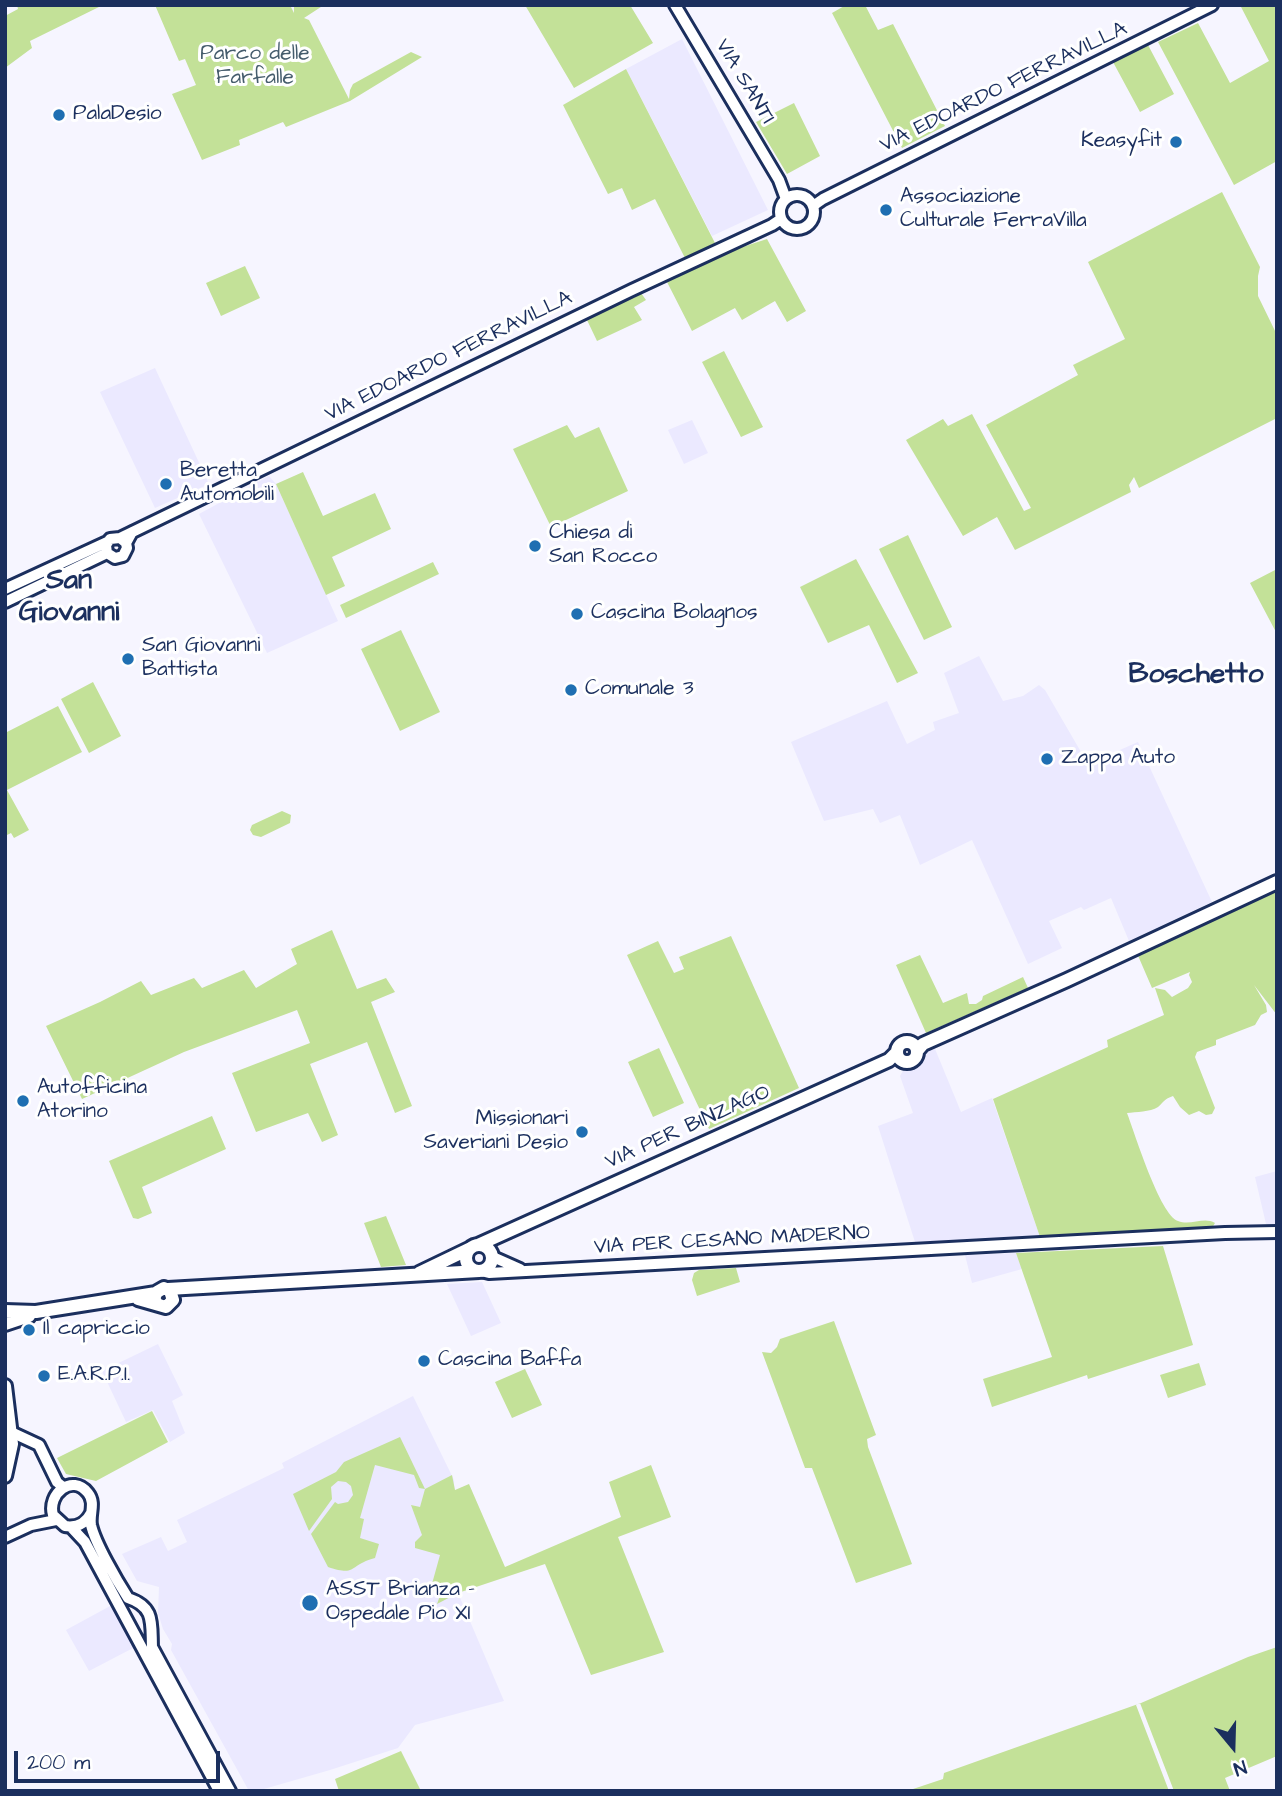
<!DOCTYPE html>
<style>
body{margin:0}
#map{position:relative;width:1282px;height:1796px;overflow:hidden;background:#f6f5ff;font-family:"Architects Daughter",sans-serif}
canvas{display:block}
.frame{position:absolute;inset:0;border:7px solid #1b2f5e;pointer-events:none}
.north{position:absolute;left:1198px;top:1712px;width:70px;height:70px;-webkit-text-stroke:5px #fff;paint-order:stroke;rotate:161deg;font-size:19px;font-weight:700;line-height:28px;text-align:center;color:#1b2f5e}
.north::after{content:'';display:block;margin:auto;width:24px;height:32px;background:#1b2f5e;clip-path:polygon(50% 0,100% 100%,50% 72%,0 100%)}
.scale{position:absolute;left:14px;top:1751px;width:206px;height:32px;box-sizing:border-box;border:4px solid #1b2f5e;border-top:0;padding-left:9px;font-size:21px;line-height:24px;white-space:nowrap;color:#1b2f5e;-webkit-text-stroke:5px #fff;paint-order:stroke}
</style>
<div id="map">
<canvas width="1282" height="1796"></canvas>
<div class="frame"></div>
<div class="north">N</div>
<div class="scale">200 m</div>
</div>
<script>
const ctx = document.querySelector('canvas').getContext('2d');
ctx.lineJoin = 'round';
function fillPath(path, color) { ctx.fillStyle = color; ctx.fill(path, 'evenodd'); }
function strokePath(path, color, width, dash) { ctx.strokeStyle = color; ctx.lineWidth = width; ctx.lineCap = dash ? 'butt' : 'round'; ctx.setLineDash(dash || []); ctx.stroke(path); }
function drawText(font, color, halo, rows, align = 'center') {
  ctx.font = font + ' "Architects Daughter",sans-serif'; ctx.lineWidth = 6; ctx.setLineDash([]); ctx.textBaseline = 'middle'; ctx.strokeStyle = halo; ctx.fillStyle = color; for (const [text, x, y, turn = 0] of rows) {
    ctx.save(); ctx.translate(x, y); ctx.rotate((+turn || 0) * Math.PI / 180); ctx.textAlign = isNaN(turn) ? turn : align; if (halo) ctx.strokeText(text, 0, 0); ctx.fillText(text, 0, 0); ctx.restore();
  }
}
fillPath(new Path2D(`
 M682,39L768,210L712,236L626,69Z
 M155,368L209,484L155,508L100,392Z
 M692,420L708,453L684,464L668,430Z
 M269,476L276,484L338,621L267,653L199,514Z
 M979,656L1003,701L1023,696L1039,685L1045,690L1088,764L1138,742L1212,902L1129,941L1111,898L1084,910L1081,907L1049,921L1062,948L1028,964L972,840L920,865L900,815L880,823L873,809L824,821L791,742L887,701L907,744L935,730L933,722L959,713L944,673Z
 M933,1044L961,1112L992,1098L1040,1237L915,1242L878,1126L913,1113L900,1076L907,1064L915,1060L922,1050Z
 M1277,1171V1225L1266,1224L1255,1177Z
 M1016,1253L1022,1269L972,1283L965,1255Z
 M482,1282L501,1323L471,1336L447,1284Z
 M158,1344L183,1395L172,1401L185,1433L170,1442L153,1410L126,1422L102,1371Z
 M413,1396L454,1480L458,1593L504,1701L415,1725L398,1748L330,1770L257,1791H249L171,1650L172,1644L163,1629L158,1613L159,1587L137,1581L122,1554L161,1537L168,1551L187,1542L177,1520L284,1468L282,1463Z
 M112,1605L135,1647L89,1671L66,1630Z`), '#ebe9ff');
fillPath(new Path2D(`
 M17,5H103L30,41L32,48L5,68V16L18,9Z
 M155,5H290L294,13V5H324L304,18L309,20L349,99L350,90L353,84L411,52L422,57L350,101L286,127L283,122L239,140L240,145L202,160L172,94L196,85L185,59L179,61Z
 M525,5H630L653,43L574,88Z
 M846,5H865L878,30L893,24L945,126L902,148L832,13Z
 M1240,5H1277V161L1234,185L1158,42L1198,23L1230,83L1269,61Z
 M1148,45L1174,94L1140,112L1113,62Z
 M626,69L715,243L685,258L655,199L632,210L622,188L608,194L563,105Z
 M794,103L820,156L787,174L756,122Z
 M1222,192L1260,267L1258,276V296L1277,335V418L1139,488L1134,477L1129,485L1131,492L1015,550L997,517L963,536L906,440L943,419L948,426L972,414L1024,511L1031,508L986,425L1078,375L1073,365L1125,339L1088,262Z
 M767,239L806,311L787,322L775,301L742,320L735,308L692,331L667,282L724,253Z
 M245,266L260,298L221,316L206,283Z
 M641,293L646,300L634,307L642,320L597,341L587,320Z
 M724,351L763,427L741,437L702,362Z
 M567,425L575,438L599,427L628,491L551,527L513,449Z
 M303,472L323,516L375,493L391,529L332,557L345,586L326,595L276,484Z
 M908,535L952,627L924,640L879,549Z
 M856,559L918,673L897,683L869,625L828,643L800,587Z
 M433,562L439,574L346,618L340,605Z
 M1277,569V634L1250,583Z
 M401,630L440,712L400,731L361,649Z
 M93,682L121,736L89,753L61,699Z
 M58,706L82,752L7,790L29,830L14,838L11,833L5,836V733Z
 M282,811L291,815L290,823L261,837L253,835L250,830L252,825Z
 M1277,887V1015L1254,985L1266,1005L1267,1012L1261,1015L1255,1025L1216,1040V1045L1197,1052L1195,1057L1215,1108L1212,1114L1206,1115L1199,1111L1189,1115L1180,1107L1173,1096C1164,1099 1164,1102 1158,1107C1150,1112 1136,1112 1127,1113C1135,1134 1160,1215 1178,1221C1191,1226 1204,1216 1215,1223L1212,1228L1040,1237L993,1099L1108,1047L1107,1040L1164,1015L1155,988L1165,990L1172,997L1188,988L1192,982L1189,975L1190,972L1152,988L1136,951Z
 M332,930L357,989L386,978L395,992L371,1002L412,1106L395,1113L367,1042L310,1064L338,1135L322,1142L308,1113L256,1132L232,1073L310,1043L297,1010L184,1052L82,1099L46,1026L100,1002L141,981L151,995L194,978L202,988L244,970L256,988L297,964L291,949Z
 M731,936L799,1088L709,1129L627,955L658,941L674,973L684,969L679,957Z
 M920,955L943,1003L967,993L969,1004H976L982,1000L983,996L1023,977L1028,988L926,1033L896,965Z
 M659,1048L684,1103L653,1117L628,1062Z
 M212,1116L226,1149L142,1187L152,1213L138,1219L133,1218L109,1161Z
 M386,1216L406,1265L381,1267L364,1223Z
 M1163,1246L1193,1345L1088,1379L1087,1375L992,1407L983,1379L1052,1357L1016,1253Z
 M736,1268L740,1282L697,1296L692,1280L694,1273L699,1270Z
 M834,1321L876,1435L867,1439L868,1447L912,1564L856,1583L812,1468H805L762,1352L771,1353L777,1347L780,1339Z
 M1199,1363L1206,1385L1168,1398L1160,1375Z
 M525,1369L542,1405L512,1418L495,1382Z
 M152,1411L168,1442L96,1481L66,1474L57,1458Z
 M400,1437L425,1489L452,1475L455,1490L469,1484L505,1567L621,1517L609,1482L651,1465L671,1517L618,1537L664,1652L591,1675L545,1564L458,1593L437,1604L441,1593L430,1591L440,1555L415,1548V1542L422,1535L411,1505L420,1507L425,1489L419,1488L414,1475L375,1465L360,1518L364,1519L360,1538L379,1544L375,1558C348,1565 358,1577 328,1567L311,1534L335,1502L338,1504L348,1502L353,1495L351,1486L346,1482L338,1481L331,1487L332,1499L309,1531L293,1494L336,1472L344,1462Z
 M1277,1647V1756L1225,1778L1230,1791H1174L1140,1703L1136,1705L1169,1791H907L943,1779L944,1773L1141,1703L1248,1657Z
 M401,1751L421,1791H339L335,1779Z`), '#c3e198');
const tertiary = new Path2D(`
 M675,5L779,180L786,199
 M780 212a17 17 0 1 1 34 0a17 17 0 1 1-34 0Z
 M813,206L823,199L1212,5
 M120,538L632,290L772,225L781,219
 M126,543L120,538L110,539L106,545L107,553L115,558L123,556L127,548L126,543L132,532
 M5,589L107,542
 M5,602L107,553
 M493,1257L520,1269
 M481,1271L489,1273L1225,1233L1277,1232
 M11,1432L39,1445L57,1482L63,1487
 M91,1513C86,1523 78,1528 65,1526L53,1515C47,1494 72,1473 88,1493C96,1503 89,1514 91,1525C95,1543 117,1581 128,1598C155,1607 151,1623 152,1647L230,1791
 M71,1527L85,1542L219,1791
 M5,1537L31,1525L56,1520`);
const secondary = new Path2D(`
 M897 1052a10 10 0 1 1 20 0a10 10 0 1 1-20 0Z
 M917,1051L923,1044L1067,980L1277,882
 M466 1258a13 13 0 1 1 26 0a13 13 0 1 1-26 0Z
 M478,1245L889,1060L897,1052
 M419,1273L471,1248
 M168,1289L479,1271
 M138,1299L166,1307L173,1300L170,1291L164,1288L157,1292L154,1298L157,1304
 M5,1311L36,1312L156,1293
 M5,1324L29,1316
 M5,1386L12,1444L5,1476`);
strokePath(tertiary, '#1b2f5e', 16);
strokePath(secondary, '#1b2f5e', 18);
strokePath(tertiary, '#fff', 10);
strokePath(secondary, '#fff', 12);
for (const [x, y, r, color] of [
 [59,115,7,"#1f6fb2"],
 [1176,142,7,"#1f6fb2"],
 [886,210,7,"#1f6fb2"],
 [166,484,7,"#1f6fb2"],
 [535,546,7,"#1f6fb2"],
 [577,614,7,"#1f6fb2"],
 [128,659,7,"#1f6fb2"],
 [571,690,7,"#1f6fb2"],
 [1047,759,7,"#1f6fb2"],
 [23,1101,7,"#1f6fb2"],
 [582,1132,7,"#1f6fb2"],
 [29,1330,7,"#1f6fb2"],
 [424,1361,7,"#1f6fb2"],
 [44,1376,7,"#1f6fb2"],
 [310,1603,9,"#1f6fb2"]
]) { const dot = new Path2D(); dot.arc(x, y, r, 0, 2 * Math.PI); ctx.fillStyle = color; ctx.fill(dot); strokePath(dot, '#fff', 2.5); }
drawText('21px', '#455c6c', '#fff', [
 ["Parco delle",255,55],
 ["Farfalle",255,79]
]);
drawText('21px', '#1b2f5e', '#fff', [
 ["VIA SANTI",744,82,59],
 ["VIA EDOARDO FERRAVILLA",1004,88,-26],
 ["VIA EDOARDO FERRAVILLA",449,357,-26],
 ["VIA PER BINZAGO",688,1128,-24],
 ["VIA PER CESANO MADERNO",732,1241,-3]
]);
drawText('21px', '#1b2f5e', '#fff', [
 ["PalaDesio",73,115],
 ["Keasyfit",1162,142,"right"],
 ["Associazione",900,198],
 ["Culturale FerraVilla",900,222],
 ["Beretta",180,472],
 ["Automobili",180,496],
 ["Chiesa di",549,534],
 ["San Rocco",549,558],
 ["Cascina Bolagnos",591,614],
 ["San Giovanni",142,647],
 ["Battista",142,671],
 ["Comunale 3",585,690],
 ["Zappa Auto",1061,759],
 ["Autofficina",37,1089],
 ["Atorino",37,1113],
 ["Missionari",568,1120,"right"],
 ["Saveriani Desio",568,1144,"right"],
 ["Il capriccio",43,1330],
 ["Cascina Baffa",438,1361],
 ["E.A.R.P.I.",58,1376],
 ["ASST Brianza -",326,1591],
 ["Ospedale Pio XI",326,1615]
], 'left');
drawText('bold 28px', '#1b2f5e', '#fff', [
 ["San",69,582],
 ["Giovanni",69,614],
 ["Boschetto",1196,676]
]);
</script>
